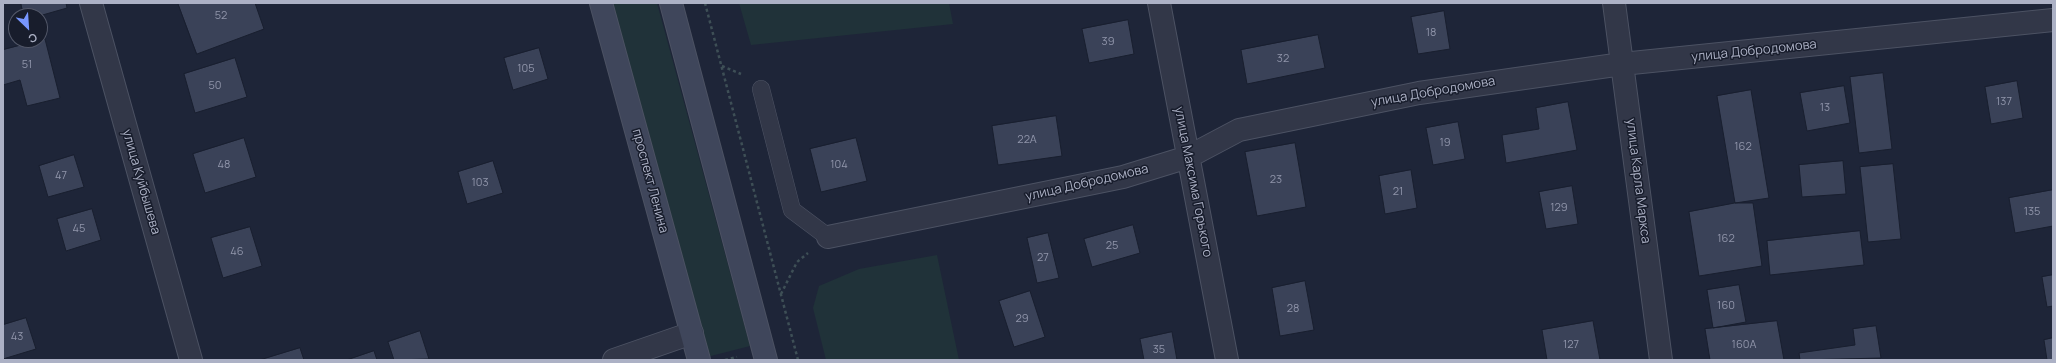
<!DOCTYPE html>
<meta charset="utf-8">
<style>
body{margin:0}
#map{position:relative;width:2056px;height:363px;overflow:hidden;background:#1e2538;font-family:Manrope,sans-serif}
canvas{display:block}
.frame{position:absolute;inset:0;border:4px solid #acb1c5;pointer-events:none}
.north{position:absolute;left:8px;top:8px;width:40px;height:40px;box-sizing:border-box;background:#181d2c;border:1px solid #535869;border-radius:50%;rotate:155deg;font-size:11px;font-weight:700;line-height:16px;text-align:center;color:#acb1c5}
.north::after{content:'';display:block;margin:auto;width:14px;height:18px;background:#7796fe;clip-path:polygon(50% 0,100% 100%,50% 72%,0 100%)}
</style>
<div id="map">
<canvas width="2056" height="363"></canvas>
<div class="frame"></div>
<div class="north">С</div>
</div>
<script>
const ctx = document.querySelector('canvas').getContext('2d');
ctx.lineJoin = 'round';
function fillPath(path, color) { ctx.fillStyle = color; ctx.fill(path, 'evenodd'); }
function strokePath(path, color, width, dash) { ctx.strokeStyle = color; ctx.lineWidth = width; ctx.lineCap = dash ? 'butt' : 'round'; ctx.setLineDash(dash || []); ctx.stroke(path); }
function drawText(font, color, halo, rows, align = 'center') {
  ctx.font = font + ' Manrope,sans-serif'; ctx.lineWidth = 3; ctx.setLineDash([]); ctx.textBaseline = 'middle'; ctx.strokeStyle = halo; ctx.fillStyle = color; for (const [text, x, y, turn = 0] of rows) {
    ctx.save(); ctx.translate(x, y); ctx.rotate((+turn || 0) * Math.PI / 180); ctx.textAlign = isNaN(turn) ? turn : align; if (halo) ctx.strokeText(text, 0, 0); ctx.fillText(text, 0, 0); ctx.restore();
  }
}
fillPath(new Path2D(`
 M611,3H657L750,346L707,357Z
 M739,3H949L953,24L751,45Z
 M937,255L959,360H826L813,308L819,286L859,269Z`), '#203239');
const building = new Path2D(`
 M21,3H66L67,8L39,16H24Z
 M178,3H255L264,29L197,54Z
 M1444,11L1450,49L1418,54L1411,17Z
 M1128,20L1134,54L1089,63L1082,29Z
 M1318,35L1325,68L1247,84L1241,50Z
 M45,39L60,98L27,106L20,80L3,85V50Z
 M539,48L548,79L513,90L504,58Z
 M235,58L247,97L195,113L184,74Z
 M1883,73L1892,149L1859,153L1850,77Z
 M2017,81L2023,118L1991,124L1985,87Z
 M1844,86L1850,123L1807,131L1800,93Z
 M1751,90L1769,198L1735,203L1717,96Z
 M1568,102L1577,150L1506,163L1502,135L1539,129L1536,108Z
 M1056,116L1062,156L998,165L992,126Z
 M1458,122L1465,159L1433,165L1426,128Z
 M244,138L256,177L205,193L193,154Z
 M856,138L867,181L821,192L810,149Z
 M1295,143L1306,207L1257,216L1245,152Z
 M74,155L84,187L48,197L39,166Z
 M493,161L503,193L467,204L458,172Z
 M1843,161L1846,194L1802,197L1799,165Z
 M1893,164L1901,239L1868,242L1860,167Z
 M1411,170L1417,208L1385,214L1379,176Z
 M1572,186L1578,224L1546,229L1539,192Z
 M2053,190V226L2015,233L2009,198Z
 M1735,203H1753L1762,266L1699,276L1689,212Z
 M92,209L101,240L66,251L57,219Z
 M1133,225L1140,253L1092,267L1084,239Z
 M250,227L262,266L223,278L211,238Z
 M1860,231L1864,265L1770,275L1767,241Z
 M1048,233L1059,278L1037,283L1027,238Z
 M2053,275V306L2047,307L2042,277Z
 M1305,281L1314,330L1280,336L1272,288Z
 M1739,285L1746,322L1713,328L1707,290Z
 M1030,291L1045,337L1014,347L999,301Z
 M26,318L36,349L3,359V325Z
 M1593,321L1600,360H1547L1542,330Z
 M1777,321L1784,360H1710L1705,329Z
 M1876,326L1881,358L1800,360L1799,353L1855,345L1853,329Z
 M420,331L429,359L394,360L388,342Z
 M1172,332L1177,360H1144L1140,339Z
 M2053,338V360H2047L2044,340Z
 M300,348L304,360H260Z
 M374,351L377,360H347Z`);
fillPath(building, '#3a4258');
strokePath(building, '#191f2f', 1);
const service = new Path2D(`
 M761,89L792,210L828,237`);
const minor = new Path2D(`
 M91,3L191,360
 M1159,3L1227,360
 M1614,3L1661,360
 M828,237L1123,177L1188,157L1239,130L1419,93L1622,64L2053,20
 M614,360L692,333`);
const secondary = new Path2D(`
 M601,3L699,360
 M671,3L766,360`);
strokePath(service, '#4c5263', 18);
strokePath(minor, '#4c5263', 24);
strokePath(secondary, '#4c5263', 24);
strokePath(new Path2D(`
 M705,3L798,360
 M722,66L741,74
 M781,294L797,262L808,253
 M725,360L737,357`), '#3e4f56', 2.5, [3, 3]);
strokePath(service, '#323748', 17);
strokePath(minor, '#323748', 22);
strokePath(secondary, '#3f465b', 22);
drawText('11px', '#9095aa', null, [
 ["52",221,16],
 ["18",1431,33],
 ["39",1108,42],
 ["32",1283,59],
 ["51",27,65],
 ["105",526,69],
 ["50",215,86],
 ["137",2004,102],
 ["13",1825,108],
 ["22А",1027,140],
 ["19",1445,143],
 ["162",1743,147],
 ["48",224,165],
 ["104",839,165],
 ["47",61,176],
 ["23",1276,180],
 ["103",480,183],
 ["21",1398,192],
 ["129",1559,208],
 ["135",2032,212],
 ["45",79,229],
 ["162",1726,239],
 ["25",1112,246],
 ["46",237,252],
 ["27",1043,258],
 ["160",1726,306],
 ["28",1293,309],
 ["29",1022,319],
 ["43",17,337],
 ["127",1571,345],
 ["160А",1744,345],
 ["35",1159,350]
]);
drawText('13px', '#acb1c5', '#181d2c', [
 ["улица Добродомова",1754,51,-6],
 ["улица Добродомова",1433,92,-10],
 ["проспект Ленина",650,181,75],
 ["улица Карла Маркса",1638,181,83],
 ["улица Куйбышева",141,182,74],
 ["улица Максима Горького",1193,182,79],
 ["улица Добродомова",1087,183,-13]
]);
</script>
